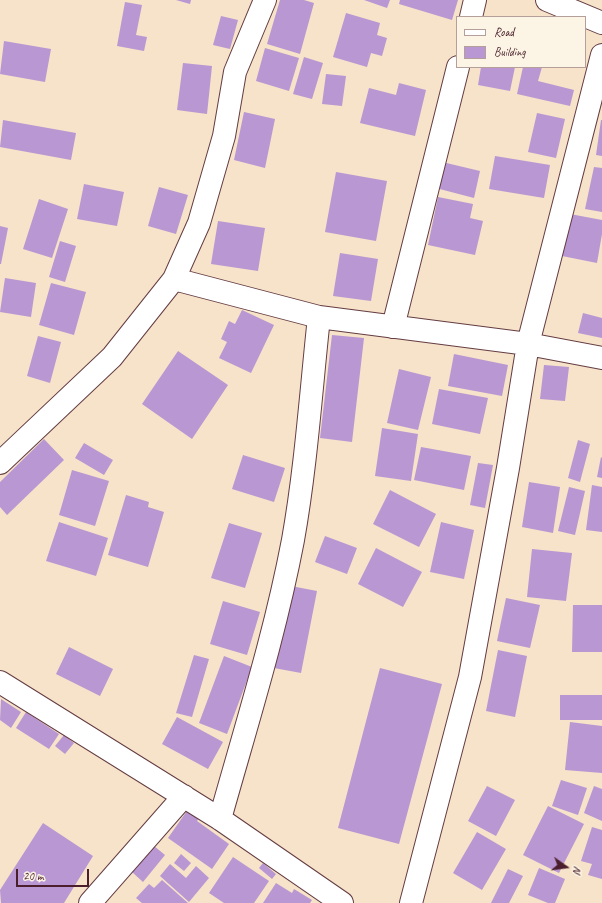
<!DOCTYPE html>
<style>
body{margin:0}
#map{position:relative;width:602px;height:903px;overflow:hidden;background:#f6e3c9;font-family:Caveat,sans-serif}
canvas{display:block}
.legend{position:absolute;left:456px;top:16px;width:130px;height:52px;box-sizing:border-box;background:#fcf5e5;border:1px solid #b59f9b;margin:0;padding:5px 7px;list-style:none;font-size:12px;color:#4a1f2b}
.legend li{display:flex;align-items:center;gap:8px;height:20px}
.legend b{width:20px;border:1px solid #b59f9b}
.north{position:absolute;left:546px;top:847px;width:40px;height:40px;-webkit-text-stroke:3px #fcf5e5;paint-order:stroke;rotate:104deg;font-size:11px;font-weight:700;line-height:16px;text-align:center;color:#4a1f2b}
.north::after{content:'';display:block;margin:auto;width:14px;height:18px;background:#4a1f2b;clip-path:polygon(50% 0,100% 100%,50% 72%,0 100%)}
.scale{position:absolute;left:16px;top:869px;width:73px;height:18px;box-sizing:border-box;border:2px solid #4a1f2b;border-top:0;padding-left:5px;font-size:12px;line-height:14px;white-space:nowrap;color:#4a1f2b;-webkit-text-stroke:3px #fcf5e5;paint-order:stroke}
</style>
<div id="map">
<canvas width="602" height="903"></canvas>
<ul class="legend">
<li><b style="height:5px;background:#fff"></b>Road</li>
<li><b style="height:11px;background:#b997d3"></b>Building</li>
</ul>
<div class="north">N</div>
<div class="scale">20 m</div>
</div>
<script>
const ctx = document.querySelector('canvas').getContext('2d');
ctx.lineJoin = 'round';
function fillPath(path, color) { ctx.fillStyle = color; ctx.fill(path, 'evenodd'); }
function strokePath(path, color, width, dash) { ctx.strokeStyle = color; ctx.lineWidth = width; ctx.lineCap = dash ? 'butt' : 'round'; ctx.setLineDash(dash || []); ctx.stroke(path); }
fillPath(new Path2D(`
 M176,0H191L190,4Z
 M280,0H304L314,3L300,54L267,44Z
 M364,0H390L387,8Z
 M400,0H458L452,20L399,4Z
 M125,2L142,5L136,35L147,37L144,51L117,46Z
 M346,13L380,23L377,35L387,38L382,56L371,53L367,67L333,57Z
 M221,16L238,20L230,49L213,45Z
 M4,41L51,49L45,82L0,74Z
 M265,48L299,58L289,91L256,81Z
 M304,57L323,63L312,99L293,94Z
 M183,63L212,66L207,114L177,110Z
 M481,67H515L510,91L478,85Z
 M523,67H542L538,81L574,90L570,106L517,94Z
 M326,74L346,76L342,106L322,104Z
 M399,83L426,90L415,136L360,123L369,88L396,95Z
 M244,112L275,119L265,168L234,160Z
 M537,113L565,119L556,158L528,152Z
 M3,120L76,133L71,160L0,147Z
 M601,120H602V156L596,155Z
 M495,156L550,165L544,198L489,189Z
 M438,161L480,171L474,198L432,187Z
 M594,167L602,168V212L585,209Z
 M336,172L387,181L376,241L325,232Z
 M84,184L124,192L117,226L77,219Z
 M159,187L188,195L176,234L148,226Z
 M438,197L473,204L470,218L483,221L475,255L428,245Z
 M39,199L68,209L52,258L23,249Z
 M570,214L602,220V234L597,263L562,256Z
 M218,221L265,228L258,271L211,264Z
 M0,226L8,228L1,264H0Z
 M60,241L76,246L65,282L49,277Z
 M340,253L378,259L371,301L333,296Z
 M5,278L36,283L31,317L0,312Z
 M51,283L86,292L74,335L39,325Z
 M242,310L274,325L251,373L219,358L227,342L221,339L229,321L235,324Z
 M583,313L602,318V338L578,333Z
 M332,335L364,338L352,442L320,438Z
 M38,336L61,342L50,383L27,376Z
 M178,351L228,385L192,439L142,404Z
 M454,354L508,365L502,396L448,386Z
 M544,365L569,367L565,401L540,399Z
 M399,369L431,377L418,430L387,423Z
 M439,389L488,398L480,434L432,424Z
 M382,428L418,434L411,481L375,476Z
 M44,439L64,460L7,515L0,507V482Z
 M578,440L590,444L580,482L568,478Z
 M84,443L113,460L104,475L75,458Z
 M421,447L471,456L464,490L414,480Z
 M243,455L285,468L274,502L232,489Z
 M601,457L602,458V478L597,477Z
 M478,463L493,465L485,508L470,505Z
 M72,470L109,481L95,526L59,515Z
 M529,482L560,487L553,533L522,527Z
 M592,485L602,487V532L586,530Z
 M569,487L585,491L575,535L558,531Z
 M390,490L436,514L419,547L373,524Z
 M126,495L149,502L148,507L164,512L148,567L108,555Z
 M59,522L108,538L96,576L46,561Z
 M441,522L474,530L464,579L430,572Z
 M229,523L262,533L245,588L211,578Z
 M325,536L357,548L347,574L315,562Z
 M376,548L422,572L403,607L358,584Z
 M532,549L572,553L566,601L527,597Z
 M291,586L317,591L301,673L274,668Z
 M506,598L540,605L530,648L497,641Z
 M223,601L260,612L247,655L210,644Z
 M573,605H602V652H572Z
 M69,647L113,669L100,696L56,674Z
 M498,650L527,656L515,717L486,711Z
 M194,655L209,659L192,717L176,713Z
 M224,656L252,667L227,734L199,723Z
 M380,668L442,684L399,844L338,828Z
 M560,695H602V720H560Z
 M1,699L21,712L11,728L0,720Z
 M26,712L59,734L49,749L16,728Z
 M177,717L223,742L208,769L162,744Z
 M570,722L602,726V773L565,770Z
 M64,735L74,743L65,754L55,746Z
 M561,780L587,788L578,815L552,806Z
 M487,786L515,800L496,836L468,821Z
 M594,786L602,789V821L584,813Z
 M548,806L584,824L559,873L523,855Z
 M189,808L200,817L197,821L229,844L212,869L168,838Z
 M43,823L93,856L64,903H1L0,890Z
 M592,827L602,830V879L588,875L592,864L581,861Z
 M477,832L506,849L482,890L453,873Z
 M154,846L165,855L143,882L132,872Z
 M181,854L191,863L184,871L174,863Z
 M233,857L269,881L254,903H224L209,893Z
 M263,863L276,874L272,879L259,868Z
 M170,864L186,878L196,866L209,878L189,902L160,876Z
 M539,868L565,879L555,903H548L528,895Z
 M508,869L523,876L509,903H491Z
 M162,880L188,903H142L136,898L149,884L154,888Z
 M276,883L292,893L294,889L312,900L310,903H263Z`), '#b997d3');
const minor = new Path2D(`
 M547,0L602,23
 M471,17L475,0
 M174,279L319,317L528,344L602,358
 M393,327L458,67
 M0,463L112,357L174,279L199,223L224,136L235,72L265,0
 M0,682L220,819L342,903
 M220,819C246,726 275,635 293,540C306,467 311,391 319,317
 M90,903L184,796
 M411,903L470,677L508,468L528,344L602,55`);
strokePath(minor, '#643c43', 24);
strokePath(minor, '#fff', 22);
</script>
